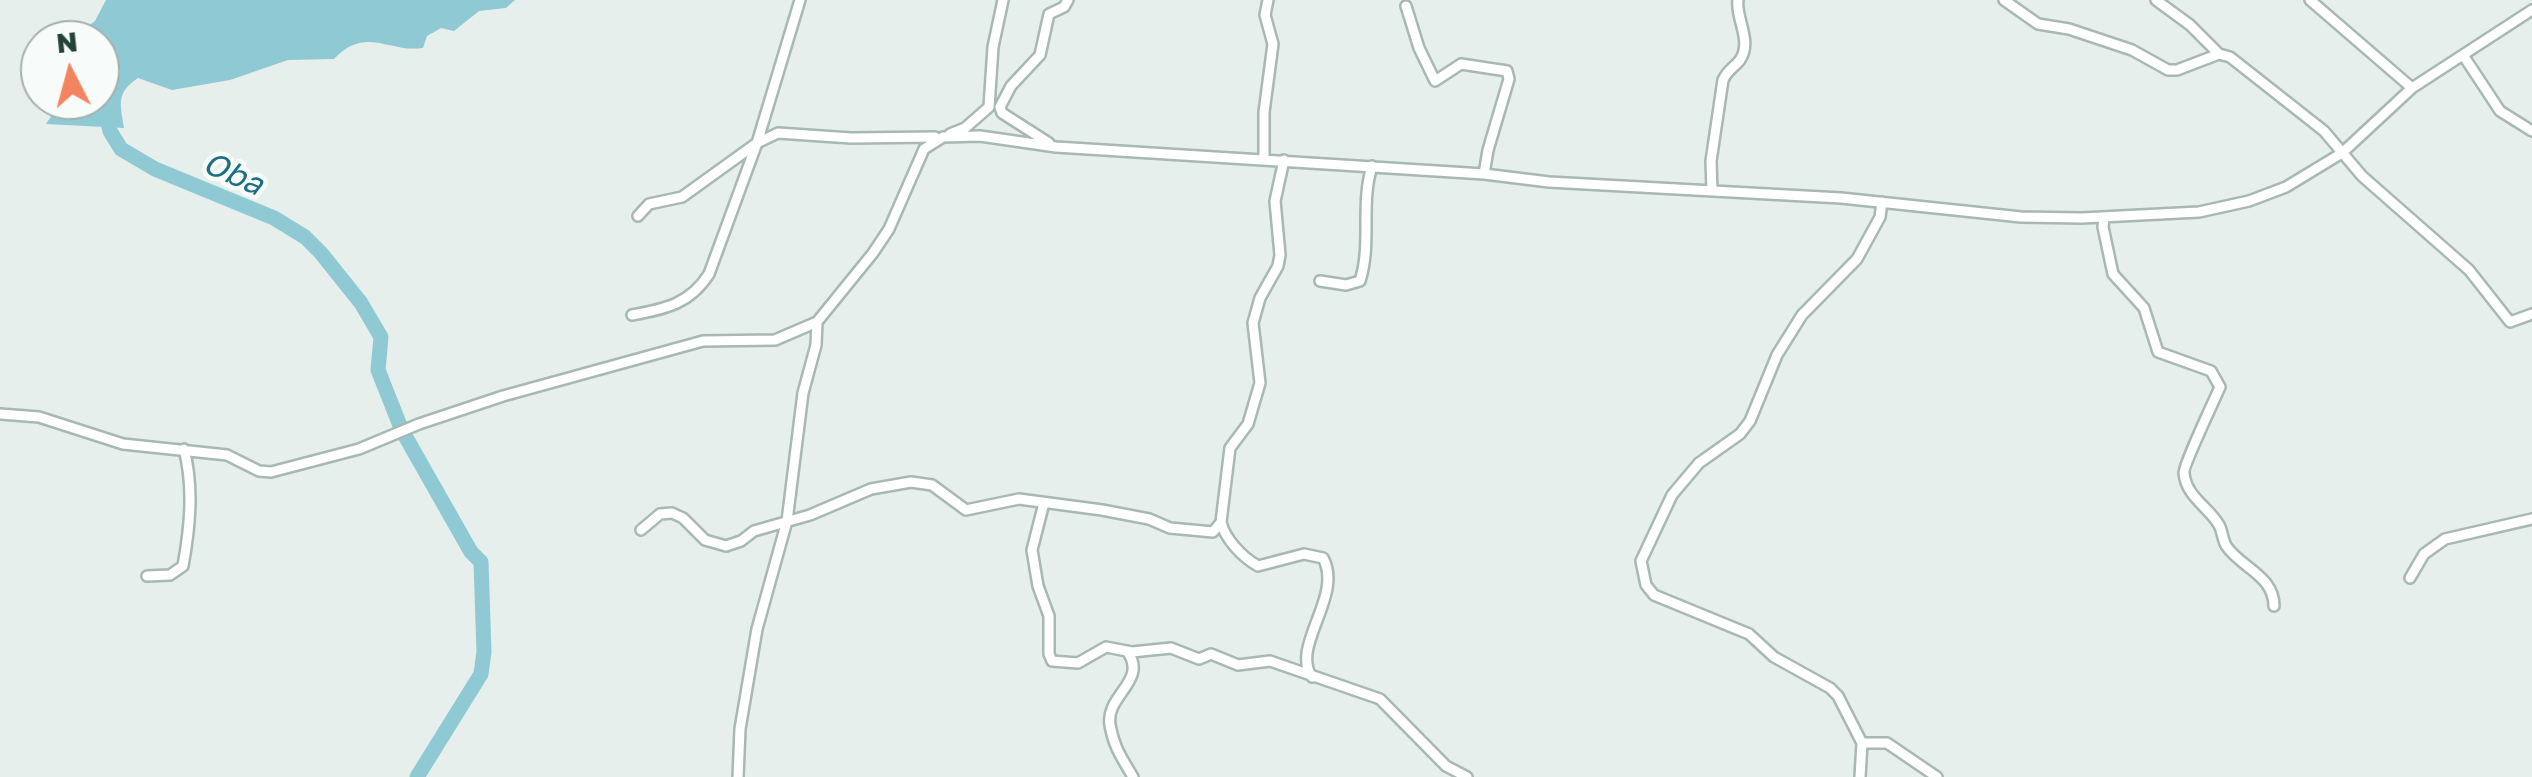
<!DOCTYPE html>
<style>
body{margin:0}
#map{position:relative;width:2532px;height:777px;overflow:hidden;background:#e6efeb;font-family:"Golos Text",sans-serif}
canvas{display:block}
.north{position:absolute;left:20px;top:20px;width:100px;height:100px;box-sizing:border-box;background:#f7fbf9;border:2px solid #a3b1ad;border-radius:50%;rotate:354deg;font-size:28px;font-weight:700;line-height:40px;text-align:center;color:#24423a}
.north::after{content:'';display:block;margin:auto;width:35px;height:45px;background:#f4845f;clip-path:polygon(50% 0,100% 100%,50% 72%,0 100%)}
</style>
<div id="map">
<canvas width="2532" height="777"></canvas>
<div class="north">N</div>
</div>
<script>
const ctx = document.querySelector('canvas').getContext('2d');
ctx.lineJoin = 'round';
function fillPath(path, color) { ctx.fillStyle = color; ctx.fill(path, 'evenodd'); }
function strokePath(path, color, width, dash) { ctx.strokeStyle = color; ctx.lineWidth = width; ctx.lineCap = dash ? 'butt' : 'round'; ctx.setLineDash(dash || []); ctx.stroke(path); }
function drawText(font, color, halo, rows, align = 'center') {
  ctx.font = font + ' "Golos Text",sans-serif'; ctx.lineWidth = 9; ctx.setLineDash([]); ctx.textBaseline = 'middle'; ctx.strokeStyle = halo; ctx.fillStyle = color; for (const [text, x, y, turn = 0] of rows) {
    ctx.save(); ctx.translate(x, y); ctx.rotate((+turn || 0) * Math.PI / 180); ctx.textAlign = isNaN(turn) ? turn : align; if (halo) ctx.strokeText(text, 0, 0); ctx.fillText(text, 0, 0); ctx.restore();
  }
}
fillPath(new Path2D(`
 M106,0H515L506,8L479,11L454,31L441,28L427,36L423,48C388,53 366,25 334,59L288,60L230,80L172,90L138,78C116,93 120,103 124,128L46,124L62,100H100V40H82L81,32L95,21Z`), '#8ec9d4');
strokePath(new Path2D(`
 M105,111L110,131L121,149L155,169L274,218L305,237L321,253L361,303L381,337L378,370L401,428
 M404,434L471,552L481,562L484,652L481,674L417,777`), '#8ec9d4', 15);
const street = new Path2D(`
 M2004,0L2038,24L2069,29L2132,50L2168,70H2177L2219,54L2230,57L2324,131L2362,176L2469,270L2510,322L2532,314
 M2156,0L2190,25L2219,54
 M2310,0L2412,88
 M1406,6L1419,48L1435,81L1461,64L1507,71L1509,79L1488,150L1484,174
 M2463,55L2500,111L2532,131
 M950,134L965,128L989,107L993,47L1003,0
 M1049,143L1002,113L1000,107L1011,86L1040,55L1049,14L1064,7L1068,0
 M1264,159V112L1273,44L1265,15L1268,0
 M1284,160L1275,201L1280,255L1278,266L1260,298L1253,323L1260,383L1248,424L1230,448L1221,522C1225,539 1242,557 1258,566L1304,554L1323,558C1344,596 1290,646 1312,677
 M1712,191L1711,161L1723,80C1728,69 1734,68 1740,60C1753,41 1735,18 1738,0
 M638,216L649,204L682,197L757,143L800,0
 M2104,218L2103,227L2113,274L2144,308L2158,352L2211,371L2220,387C2214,401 2183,466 2184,473C2186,497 2209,507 2219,525C2223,532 2222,540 2227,547C2242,568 2274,576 2274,606
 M1320,281L1346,285L1360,281C1372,243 1360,205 1372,166
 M632,315C665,309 690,304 709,274L757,143L778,133L851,138L935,137
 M0,414L39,417L123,444L227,455L259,471L271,472L359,449L419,424L503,396L703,341L775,340L817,322L873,253L889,229L924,149L943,137L980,136L1056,147L1484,174L1549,182L1841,198L2021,217L2082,218L2199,212L2249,201L2286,187L2342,153L2412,88L2532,10
 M1044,503L1032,550L1038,586L1049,616V654L1052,661L1078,663L1106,647L1132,652L1171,648L1199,659L1211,654L1238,665L1270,661L1380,699L1446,766L1467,777
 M641,530L660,514L672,513L683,518L705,540L726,546L741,541L754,531L810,515L871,489L911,482L932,485L966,510L1019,499L1102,510L1149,519L1170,528L1213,532L1221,522
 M147,576L170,575L183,566C190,527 194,488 184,449
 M2410,578L2424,554L2445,539L2532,519
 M1127,651C1149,681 1105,695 1110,725C1114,748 1122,758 1133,777
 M1862,743H1887L1937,777
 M738,777L740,729L757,629L787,521L803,393L816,345L817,322
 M1860,777L1862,743L1838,696L1830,688L1774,657L1749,634L1654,595L1646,585L1641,561L1672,495L1699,463L1740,434L1750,421L1777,355L1802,315L1857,259L1880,217L1882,202`);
strokePath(street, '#a8b8b2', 14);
strokePath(street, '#fff', 9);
drawText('italic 32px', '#1c6f80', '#f7fbf9', [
 ["Oba",233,174,24]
]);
</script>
